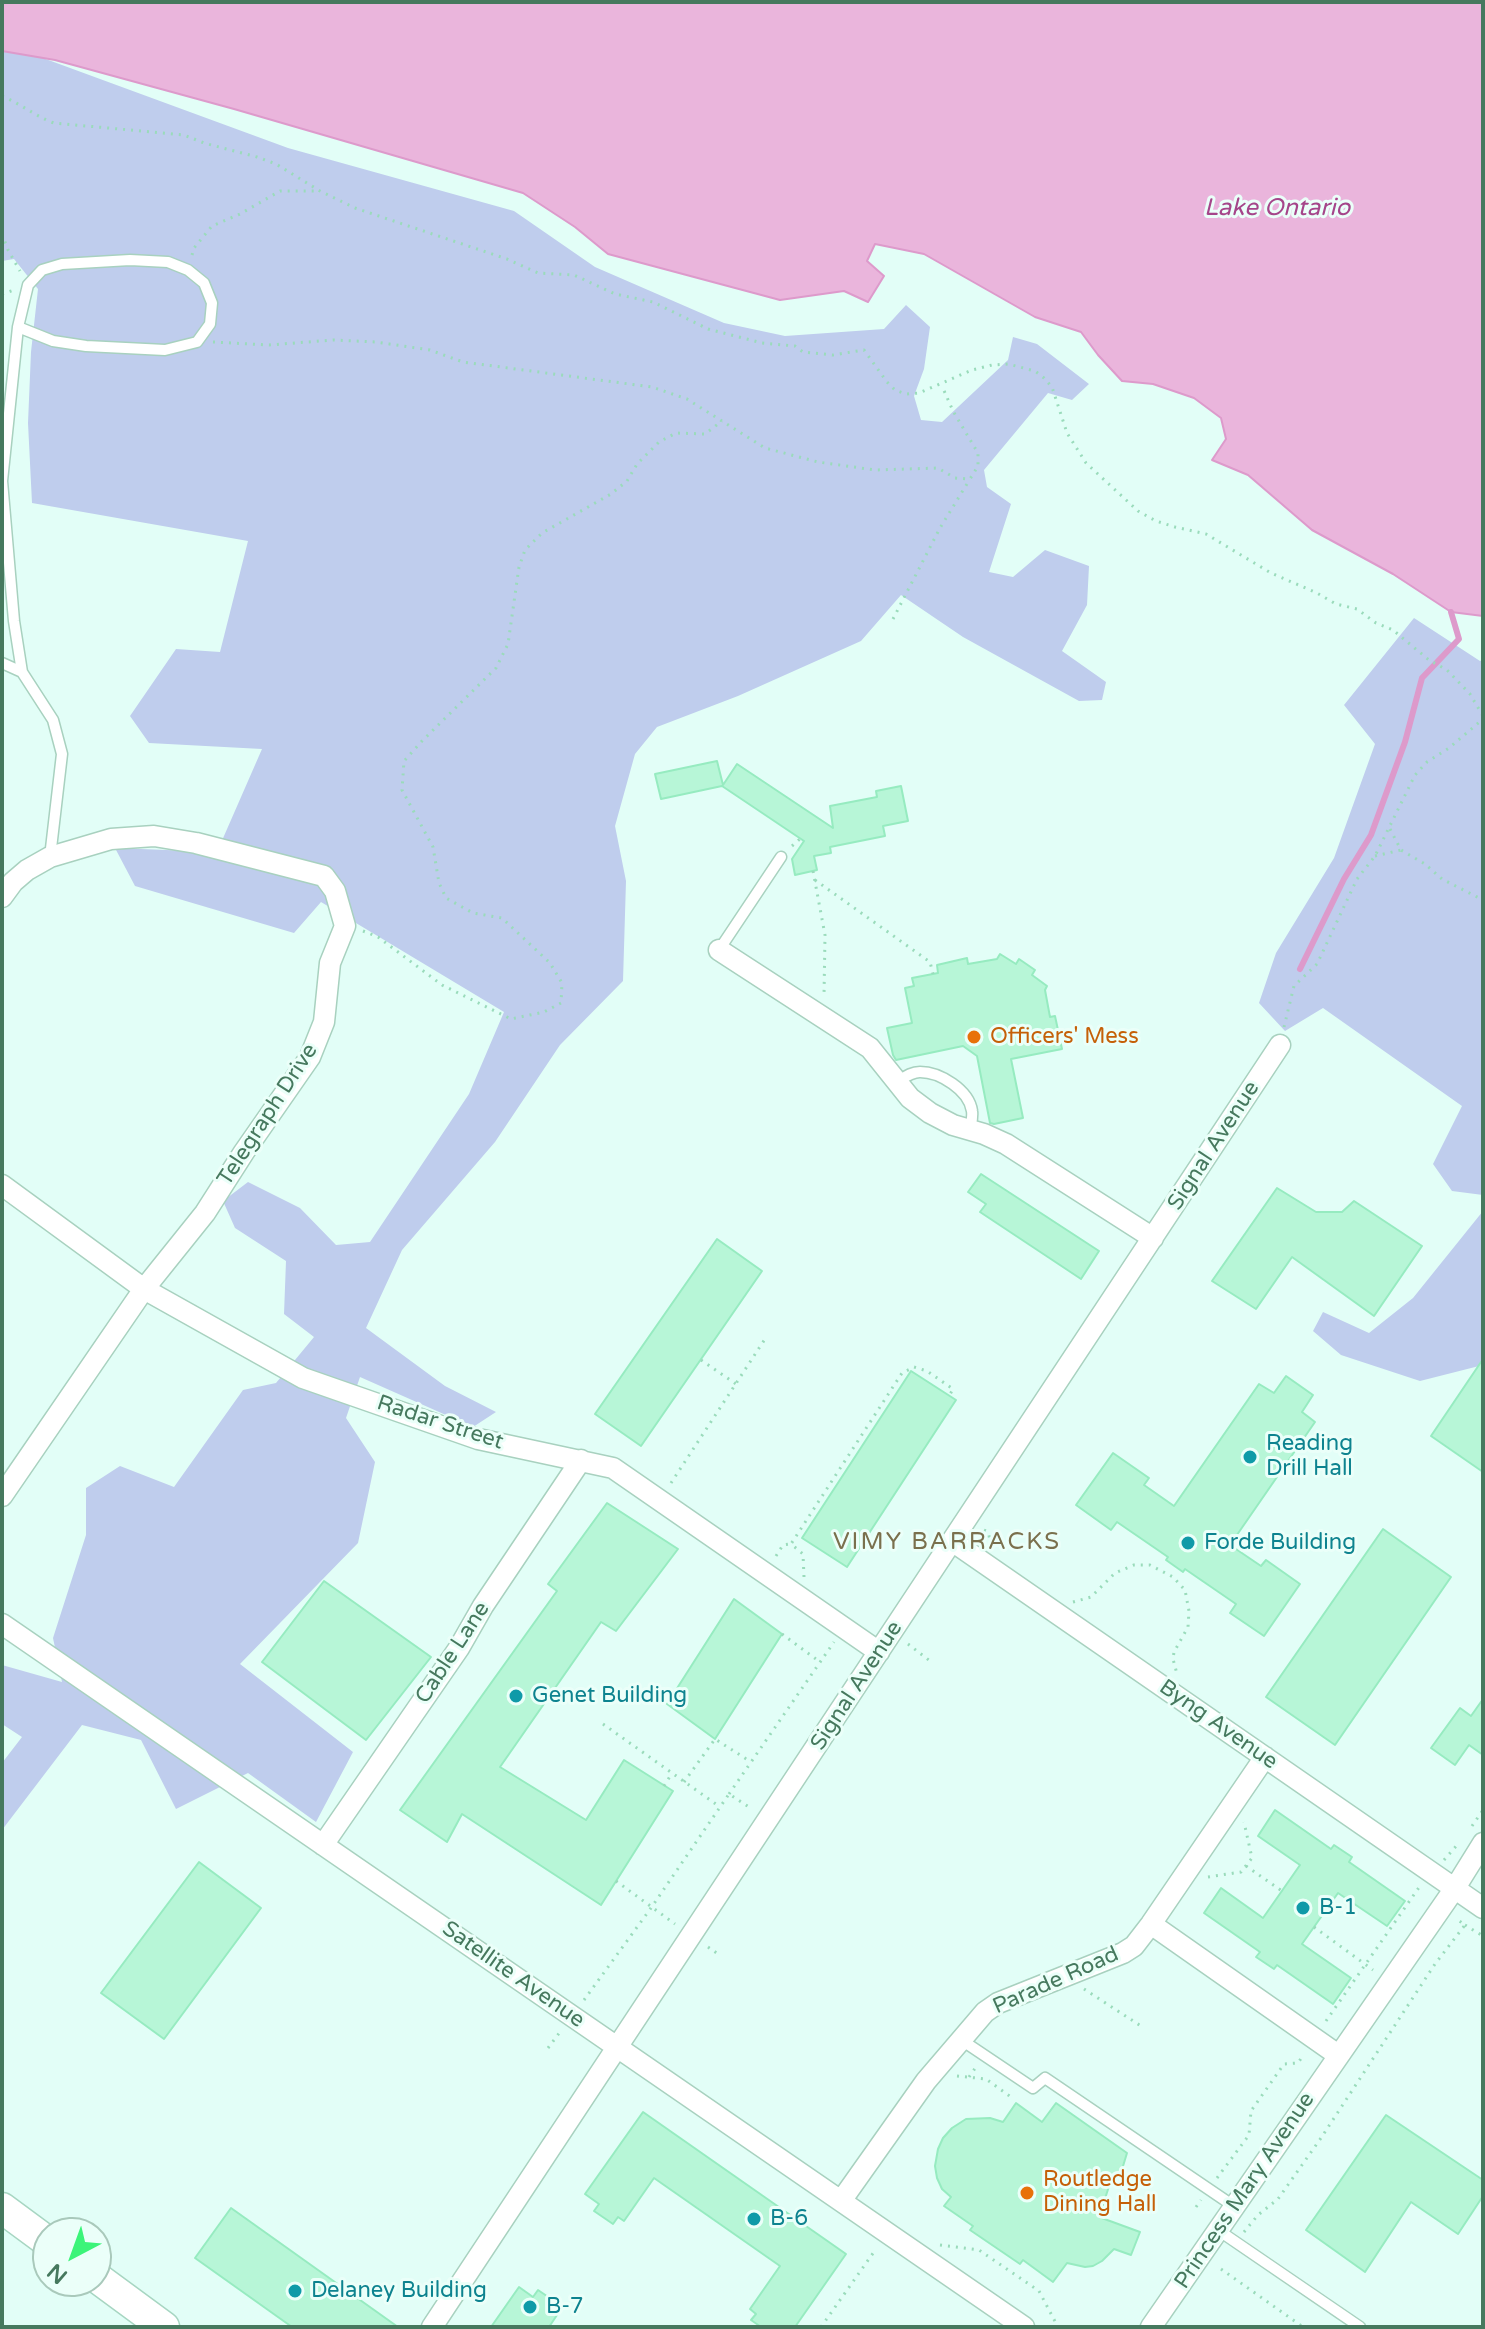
<!DOCTYPE html>
<style>
body{margin:0}
#map{position:relative;width:1485px;height:2329px;overflow:hidden;background:#e2fef7;font-family:"Varela Round",sans-serif}
canvas{display:block}
.frame{position:absolute;inset:0;border:4px solid #46795e;pointer-events:none}
.north{position:absolute;left:32px;top:2217px;width:80px;height:80px;box-sizing:border-box;background:#ebfff9;border:2px solid #a9c9bb;border-radius:50%;rotate:221deg;font-size:22px;font-weight:700;line-height:32px;text-align:center;color:#46795e}
.north::after{content:'';display:block;margin:auto;width:28px;height:36px;background:#3cf479;clip-path:polygon(50% 0,100% 100%,50% 72%,0 100%)}
</style>
<div id="map">
<canvas width="1485" height="2329"></canvas>
<div class="frame"></div>
<div class="north">N</div>
</div>
<script>
const ctx = document.querySelector('canvas').getContext('2d');
ctx.lineJoin = 'round';
function fillPath(path, color) { ctx.fillStyle = color; ctx.fill(path, 'evenodd'); }
function strokePath(path, color, width, dash) { ctx.strokeStyle = color; ctx.lineWidth = width; ctx.lineCap = dash ? 'butt' : 'round'; ctx.setLineDash(dash || []); ctx.stroke(path); }
function drawText(font, color, halo, rows, align = 'center') {
  ctx.font = font + ' "Varela Round",sans-serif'; ctx.lineWidth = 6; ctx.setLineDash([]); ctx.textBaseline = 'middle'; ctx.strokeStyle = halo; ctx.fillStyle = color; for (const [text, x, y, turn = 0] of rows) {
    ctx.save(); ctx.translate(x, y); ctx.rotate((+turn || 0) * Math.PI / 180); ctx.textAlign = isNaN(turn) ? turn : align; if (halo) ctx.strokeText(text, 0, 0); ctx.fillText(text, 0, 0); ctx.restore();
  }
}
fillPath(new Path2D(`
 M2,43L288,148L514,211L595,267L724,323L785,336L884,329L906,305L930,327L924,369L914,396L921,420L942,422L1008,360L1013,337L1037,344L1089,384L1072,400L1048,393L984,470L987,487L1011,504L989,572L1013,577L1045,550L1089,566L1087,605L1062,651L1106,682L1102,700L1079,701L963,637L901,595L861,641L738,696L657,727L635,754L615,826L626,881L623,981L560,1045L495,1142L402,1250L366,1328L445,1386L496,1412L473,1427L360,1377L346,1418L375,1462L358,1543L240,1664L353,1752L316,1822L248,1773L176,1809L141,1740L82,1725L2,1830V1763L22,1737L2,1724V1665L62,1682L53,1638L86,1535V1488L120,1466L174,1487L243,1390L276,1383L314,1337L284,1314L286,1261L235,1228L223,1201L248,1182L300,1208L336,1245L370,1242L469,1094L504,1012L321,902L294,933L135,886L115,848L217,852L262,749L149,743L130,716L176,649L220,652L248,541L32,503L28,423L31,352L38,289L14,259L2,261Z
 M1414,618L1480,661L1483,660V1195L1452,1191L1433,1164L1462,1106L1323,1008L1285,1031L1259,1003L1276,953L1334,858L1375,744L1344,705Z
 M1483,1211V1365L1420,1381L1341,1355L1313,1331L1323,1312L1369,1333L1413,1298Z`), '#bfcded');
const water = new Path2D(`
 M2,2H1483V616L1451,612L1393,574L1312,530L1248,475L1212,460L1226,439L1221,418L1194,398L1153,384L1122,381L1098,355L1081,332L1035,317L924,254L875,244L867,261L884,276L868,302L844,291L780,300L608,254L575,227L523,193L234,109L55,60L2,51Z`);
fillPath(water, '#eab5dc');
strokePath(water, '#dd9acb', 2);
strokePath(new Path2D(`
 M1300,969L1344,879L1371,835L1405,742L1422,678L1459,639L1451,612`), '#dd9acb', 6);
const building = new Path2D(`
 M717,761L723,785L737,764L833,828L830,806L877,797L876,791L901,786L908,821L883,826L885,836L830,847L831,853L814,856L817,870L795,875L792,859L804,841L722,786L661,799L655,774Z
 M1000,954L1016,964L1019,959L1035,970L1032,975L1047,986L1045,990L1050,1017L1055,1016L1062,1049L1011,1059L1023,1118L994,1124L990,1123L977,1056L963,1046L896,1060L893,1055L887,1028L912,1023L905,988L914,986L912,978L938,973L937,965L967,958L968,964L997,959Z
 M981,1174L1099,1251L1081,1279L980,1212L986,1204L968,1192Z
 M1277,1188L1316,1212H1342L1354,1201L1422,1246L1374,1316L1292,1257L1256,1309L1212,1281Z
 M717,1239L762,1271L641,1446L595,1414Z
 M1483,1359V1472L1431,1436Z
 M911,1371L956,1400L847,1567L802,1538Z
 M1286,1376L1313,1395L1302,1412L1315,1422L1230,1545L1261,1566L1266,1560L1300,1584L1264,1636L1230,1613L1236,1604L1185,1569L1183,1572L1166,1560L1168,1557L1117,1522L1111,1530L1076,1505L1113,1453L1149,1478L1144,1485L1174,1506L1259,1384L1274,1393Z
 M607,1503L678,1549L616,1631L601,1622L500,1767L586,1820L624,1760L673,1791L601,1905L462,1814L447,1842L400,1810L557,1591L548,1584Z
 M1383,1529L1451,1577L1335,1745L1266,1697Z
 M324,1581L431,1657L366,1740L262,1662Z
 M734,1599L782,1634L715,1739L667,1704Z
 M1483,1699V1755L1469,1745L1455,1765L1431,1748L1460,1708L1471,1716Z
 M1275,1810L1331,1849L1334,1845L1352,1857L1349,1862L1405,1901L1387,1926L1338,1893L1302,1944L1351,1978L1333,2004L1277,1965L1274,1969L1256,1957L1260,1952L1204,1913L1221,1888L1263,1918L1300,1865L1258,1836Z
 M199,1862L261,1908L164,2039L101,1993Z
 M1016,2103L1042,2122L1056,2103L1127,2153L1120,2176L1113,2174L1099,2217L1140,2232L1131,2255L1114,2249L1102,2261L1093,2266L1085,2267L1067,2263L1053,2282L1023,2260L1020,2264L970,2230L973,2226L944,2206L951,2197L942,2189L937,2178L935,2166L938,2149L943,2138L952,2128L966,2119L990,2118L1003,2122Z
 M643,2112L846,2254L795,2327H761L751,2320L756,2314L750,2309L780,2266L654,2178L624,2221L618,2217L613,2224L594,2211L599,2204L585,2194Z
 M1386,2115L1483,2180V2196L1458,2234L1411,2202L1365,2272L1306,2230Z
 M231,2208L398,2327H292L195,2258Z
 M519,2287L533,2297L538,2290L557,2303L552,2311L557,2315L549,2327H491Z`);
fillPath(building, '#b7f6d7');
strokePath(building, '#96ebc0', 2);
const service = new Path2D(`
 M18,327L53,341L86,346L165,350L197,342L210,324L212,303L204,283L188,270L168,262L130,260L62,264L42,270L28,285L18,327L2,481L14,621L22,672
 M2,663L22,672L53,720L62,754L50,857
 M719,950L781,857
 M897,1082C905,1077 911,1072 920,1072C940,1072 969,1090 972,1111C973,1117 971,1124 970,1130
 M960,2039L1033,2088L1045,2078L1235,2207
 M1218,2230L1360,2327`);
const minor = new Path2D(`
 M2,897L13,882L27,870L50,857L111,839L154,836L196,843L324,876L335,891L345,926L330,963L324,1022L310,1057L244,1152L205,1213L144,1289L2,1496
 M719,950L870,1048L910,1098L930,1113L953,1125L984,1134L1006,1144L1153,1238
 M2,1185L144,1289L303,1378L478,1439L613,1468L879,1652
 M952,1541L1483,1908
 M2,1624L1024,2327
 M323,1845L459,1648L483,1606L581,1460
 M1151,1924L1338,2055
 M841,2201L926,2081L985,2012L998,2003L1123,1953L1134,1946L1151,1924L1265,1757
 M432,2327L1280,1045
 M1151,2327L1455,1888L1483,1843`);
const secondary = new Path2D(`
 M2,2208L48,2242
 M96,2277L164,2327`);
strokePath(service, '#a8d1bf', 13);
strokePath(minor, '#a8d1bf', 23);
strokePath(secondary, '#a7d6c2', 33);
strokePath(new Path2D(`
 M2,96C21,104 35,116 54,123L184,135L204,143L257,157L276,164L320,191L355,208L507,259L538,273L574,275L615,294L653,302L708,329L762,343L795,346L803,352L833,355L864,350L887,382L895,390L906,394L919,393L972,370L992,365L1008,364L1035,371L1044,378L1052,387L1067,433L1086,463L1138,511L1156,521L1175,527L1206,534L1271,573L1317,593L1336,604L1357,609L1376,623L1393,630L1429,660L1447,670L1470,694L1483,716
 M2,234L8,250L20,271
 M192,255L194,248L212,226L240,214L280,191H317
 M2,294L14,290
 M213,342L269,345L333,340L376,342L430,350L463,362L652,387L687,399L765,448L818,462L875,470L938,468L955,478L970,479L978,466V453L953,411L942,386
 M893,619L940,528L970,479
 M1390,829L1401,850L1425,864L1442,879L1483,900
 M792,846L800,839
 M1375,856L1401,850
 M813,871L825,935L824,995
 M815,880L930,962L933,974
 M363,931L378,937L442,985L511,1019L544,1012L561,1003L562,983L550,963L502,918L473,913L446,898L439,883L433,847L402,790L404,761L423,740L496,668L508,644L519,567L525,550L542,533L611,494L627,481L637,464L659,442L676,433L705,434L722,421
 M1284,1027L1294,986L1317,964L1357,879L1375,856L1415,775L1427,762L1449,748L1483,719
 M701,1360L736,1384
 M671,1483L765,1339
 M984,1530L988,1532L991,1544
 M776,1556L783,1545L790,1544
 M804,1577L803,1554L791,1544L902,1373L914,1367L927,1371L953,1389L949,1396
 M1073,1602L1091,1597L1115,1573L1134,1565H1150L1173,1577L1185,1590L1189,1611L1188,1627L1174,1652L1173,1659L1177,1674
 M782,1634L820,1662
 M908,1644L930,1661
 M603,1724L720,1807
 M684,1782L715,1739L751,1762
 M664,1786L672,1773
 M729,1794L834,1642
 M1472,1826L1483,1810
 M1444,1860L1457,1845
 M1246,1866L1282,1891
 M1208,1877L1241,1872L1252,1858L1244,1822
 M616,1881L675,1924
 M1465,1925L1483,1936
 M1314,1927L1373,1970
 M708,1947L718,1954
 M1084,1989L1144,2028
 M584,2000L651,1908L729,1794L752,1809
 M1326,2021L1420,1886
 M548,2048L560,2032
 M957,2076L986,2079L1011,2097
 M969,2077L976,2067
 M1217,2178L1249,2135L1251,2111L1284,2064L1298,2063L1304,2054
 M1196,2207L1201,2200
 M1244,2232L1258,2215L1278,2199L1321,2138L1435,1964L1465,1925L1458,1920
 M940,2245L979,2250L1039,2291L1058,2327
 M1221,2269L1303,2327
 M821,2327L876,2249`), '#9adbbb', 3, [2, 6]);
strokePath(service, '#fff', 10);
strokePath(minor, '#fff', 20);
strokePath(secondary, '#fff', 30);
for (const [x, y, r, color] of [
 [974,1037,8,"#e8710a"],
 [1250,1457,8,"#0f9aa8"],
 [1188,1543,8,"#0f9aa8"],
 [516,1696,8,"#0f9aa8"],
 [1303,1908,8,"#0f9aa8"],
 [1027,2193,8,"#e8710a"],
 [754,2219,8,"#0f9aa8"],
 [295,2291,8,"#0f9aa8"],
 [530,2307,8,"#0f9aa8"]
]) { const dot = new Path2D(); dot.arc(x, y, r, 0, 2 * Math.PI); ctx.fillStyle = color; ctx.fill(dot); strokePath(dot, '#ebfff9', 3); }
drawText('22px', '#c56008', '#ebfff9', [
 ["Officers' Mess",990,1037],
 ["Routledge",1043,2180],
 ["Dining Hall",1043,2205]
], 'left');
drawText('22px', '#46795e', '#ebfff9', [
 ["Telegraph Drive",268,1115,-57],
 ["Signal Avenue",1214,1146,-57],
 ["Radar Street",440,1423,18],
 ["Cable Lane",453,1653,-57],
 ["Signal Avenue",857,1686,-57],
 ["Byng Avenue",1218,1725,35],
 ["Satellite Avenue",513,1975,35],
 ["Parade Road",1056,1981,-24],
 ["Princess Mary Avenue",1245,2191,-56]
]);
drawText('22px', '#0d838f', '#ebfff9', [
 ["Reading",1266,1444],
 ["Drill Hall",1266,1469],
 ["Forde Building",1204,1543],
 ["Genet Building",532,1696],
 ["B-1",1319,1908],
 ["B-6",770,2219],
 ["Delaney Building",311,2291],
 ["B-7",546,2307]
], 'left');
drawText('italic 24px', '#a5458a', '#ebfff9', [
 ["Lake Ontario",1277,209]
]);
ctx.letterSpacing = '2px';
drawText('24px', '#7a704d', '#ebfff9', [
 ["VIMY BARRACKS",947,1543]
]);
ctx.letterSpacing = '0px';
</script>
